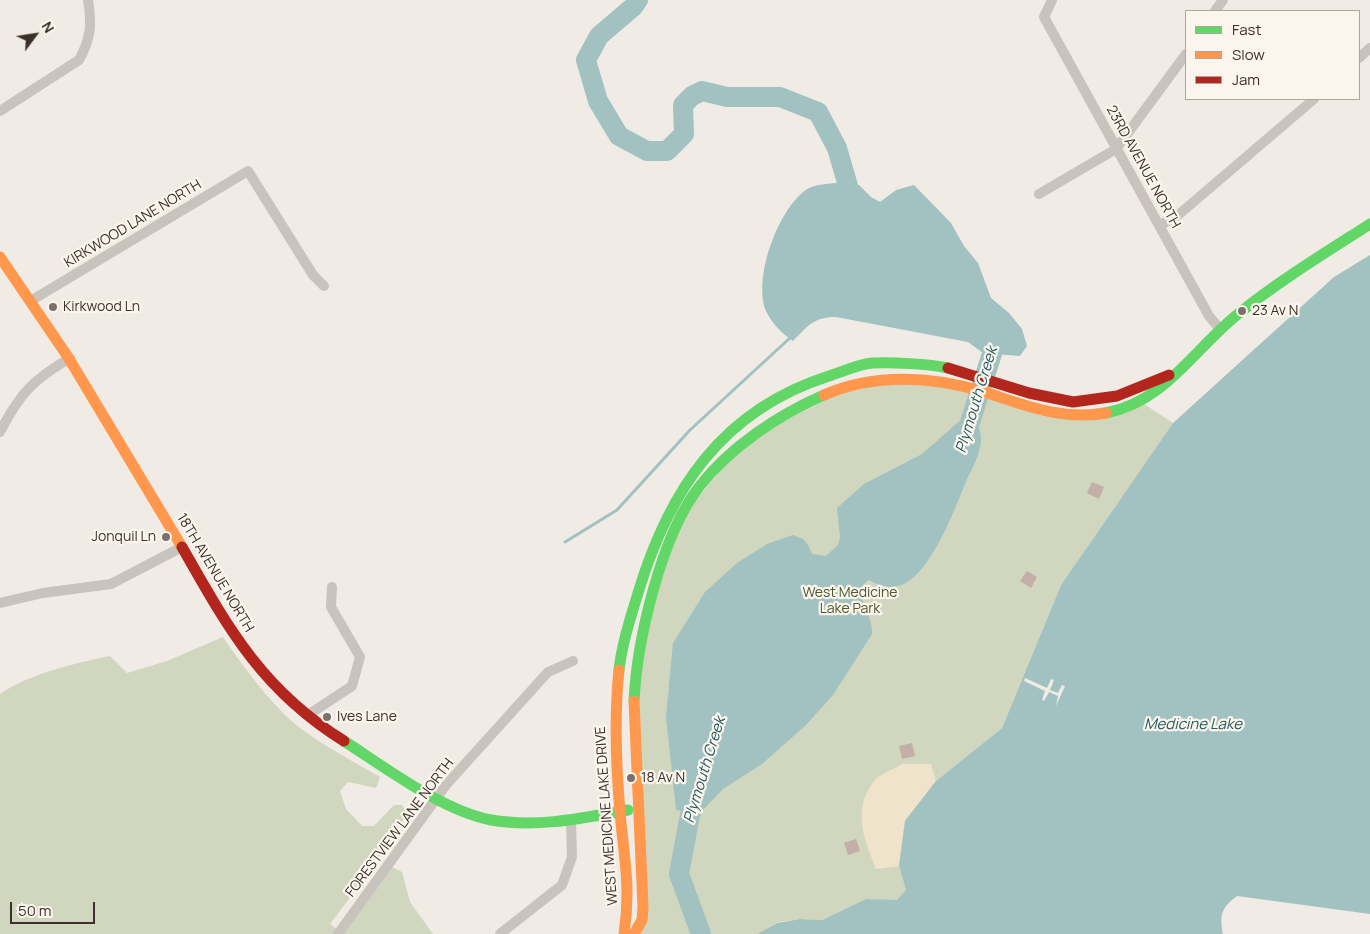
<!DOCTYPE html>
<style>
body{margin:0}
#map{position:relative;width:1370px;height:934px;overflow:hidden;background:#f0ebe5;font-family:Manrope,sans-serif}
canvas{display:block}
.legend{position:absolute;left:1185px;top:10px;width:175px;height:90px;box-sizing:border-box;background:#fbf5ee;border:1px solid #aea6a0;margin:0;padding:6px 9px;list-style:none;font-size:15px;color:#3b302b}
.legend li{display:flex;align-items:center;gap:10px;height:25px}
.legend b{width:25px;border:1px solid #aea6a0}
.north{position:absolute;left:10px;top:10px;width:50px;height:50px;-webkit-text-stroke:4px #fbf5ee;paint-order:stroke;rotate:59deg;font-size:14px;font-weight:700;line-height:20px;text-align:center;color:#3b302b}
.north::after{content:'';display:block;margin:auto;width:18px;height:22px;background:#3b302b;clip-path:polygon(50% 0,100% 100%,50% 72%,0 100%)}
.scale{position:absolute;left:10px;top:902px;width:85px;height:22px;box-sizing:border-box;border:2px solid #3b302b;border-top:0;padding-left:6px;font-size:15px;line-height:18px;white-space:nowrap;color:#3b302b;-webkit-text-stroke:4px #fbf5ee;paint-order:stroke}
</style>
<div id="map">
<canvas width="1370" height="934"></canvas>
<ul class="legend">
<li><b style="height:6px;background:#63d668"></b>Fast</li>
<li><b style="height:6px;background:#ff974d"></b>Slow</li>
<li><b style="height:6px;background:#b3261e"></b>Jam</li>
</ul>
<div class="north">N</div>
<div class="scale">50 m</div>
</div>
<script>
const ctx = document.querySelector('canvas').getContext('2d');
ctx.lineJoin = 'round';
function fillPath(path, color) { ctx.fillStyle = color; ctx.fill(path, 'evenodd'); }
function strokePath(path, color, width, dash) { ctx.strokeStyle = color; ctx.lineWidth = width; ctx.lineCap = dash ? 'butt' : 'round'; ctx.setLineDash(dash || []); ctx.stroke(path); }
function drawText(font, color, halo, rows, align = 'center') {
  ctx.font = font + ' Manrope,sans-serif'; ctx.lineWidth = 4.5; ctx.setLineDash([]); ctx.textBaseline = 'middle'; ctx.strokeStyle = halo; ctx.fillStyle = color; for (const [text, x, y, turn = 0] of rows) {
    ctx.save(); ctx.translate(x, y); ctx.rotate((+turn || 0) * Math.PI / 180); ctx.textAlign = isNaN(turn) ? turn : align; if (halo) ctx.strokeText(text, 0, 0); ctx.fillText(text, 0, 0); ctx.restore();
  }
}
fillPath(new Path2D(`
 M865,381H938L1050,415L1141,402L1173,423L1061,585L1002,728L936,781L899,866L906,890L897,901L866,899L822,920L800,919L778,922L757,934H641L639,650L680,518L749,438Z
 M223,637C242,665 262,692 286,716C310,739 351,760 380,777L376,788L348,782L340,791L346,809L362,826H374L394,805H402L408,813L370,871L330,924L343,934H0V694C29,674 75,663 110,656L127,673L167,661Z
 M392,867L402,872L410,902L433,934H344Z`), '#d1d6bf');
fillPath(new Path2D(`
 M902,764H931L936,781L905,821L899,866L876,869C864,838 851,810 875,780C881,773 895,769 902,764Z`), '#efe3cc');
fillPath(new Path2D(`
 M836,183L859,185L871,197L880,202L896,190L914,185L951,223L964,246L978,263L991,298L1009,313L1022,329L1027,346L1020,356L983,353L968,342L836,317C813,317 808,326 793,341C782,333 773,325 767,313C751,281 779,205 809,188C817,184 827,184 836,183Z
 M1370,255V914L1237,896C1222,907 1219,915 1223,934H757L777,923L800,919L822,920L866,899L897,900L906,890L899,866L905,821L936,781L1002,728L1061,585L1173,423L1334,277Z
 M964,417L978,421C979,429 983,439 980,447C978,458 972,469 967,479C956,506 931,575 901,585C889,589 879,585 868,580L859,590C863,605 873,619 872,634L833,695L806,725L762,764L723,789L699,814L676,810L666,717L673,643L705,592L737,563L767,544L793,535L803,539L808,545L812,554L826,556L838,545L840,537L837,508L864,484L922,454Z`), '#a1c2c1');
fillPath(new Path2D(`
 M1025,678L1047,688L1051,679L1054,680L1050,690L1058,693L1062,685L1065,686L1056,706L1058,696L1049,692L1044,701L1042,700L1045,691L1024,681Z`), '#f0ebe5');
strokePath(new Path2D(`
 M565,542L617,510L690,430L791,337`), '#a1c2c1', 3);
strokePath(new Path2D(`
 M638,0L633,7L599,36L586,60L598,101L619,136L647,151H667L684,134L683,105L692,96L702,91L727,97H780L818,112L837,148L855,210
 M963,444L998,335L993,330
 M701,934L679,874L690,815L702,788`), '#a1c2c1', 20);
fillPath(new Path2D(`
 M1092,482L1104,487L1099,499L1087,493Z
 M1027,571L1037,577L1031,588L1020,581Z
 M912,743L915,756L902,759L899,746Z
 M856,839L860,851L848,855L844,843Z`), '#c3afa7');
strokePath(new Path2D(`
 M1052,0L1044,17L1209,316L1220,329
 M1215,11L1223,0
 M1359,58L1370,48
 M0,111L79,60C91,39 92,23 88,0
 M1039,194L1116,149L1186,54
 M1160,225L1177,216L1314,99
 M32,300L248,171L313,275L324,286
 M0,432C20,393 33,380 70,358
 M0,603L43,593L111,584L182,547
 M308,715L352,686L360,657L331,607L332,587
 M338,934L446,785L548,672L573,661
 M500,934L562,885L572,857L571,820`), '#c9c3be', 10);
strokePath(new Path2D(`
 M1106,413C1166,401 1193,350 1238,314C1279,281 1325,253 1370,224
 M619,670C622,644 630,619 638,593C669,490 722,410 829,376C842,372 859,364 872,363C892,362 929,364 948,368
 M634,701C637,640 661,536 699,487C730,447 778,415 824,395
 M344,741C386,768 443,811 491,820C537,828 583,818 628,810`), '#63d668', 11);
strokePath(new Path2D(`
 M0,257L68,357L182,547
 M824,395C874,373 932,376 984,392C1025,405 1062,421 1106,413
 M619,670C614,717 616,765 620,812C624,858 631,887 624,934
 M634,701L643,907L642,920L634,934`), '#ff974d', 11);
strokePath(new Path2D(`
 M948,368L1029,393L1073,402L1117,396L1169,375
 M182,547C228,628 262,690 344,741`), '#b3261e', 11);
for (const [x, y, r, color] of [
 [53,307,5,"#7a716c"],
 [1242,311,5,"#7a716c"],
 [166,537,5,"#7a716c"],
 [327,717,5,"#7a716c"],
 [631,778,5,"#7a716c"]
]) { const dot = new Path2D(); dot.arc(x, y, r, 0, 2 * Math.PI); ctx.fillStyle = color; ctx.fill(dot); strokePath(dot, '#fbf5ee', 2); }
drawText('14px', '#3b302b', '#fbf5ee', [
 ["23RD AVENUE NORTH",1143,167,61],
 ["KIRKWOOD LANE NORTH",133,224,-31],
 ["18TH AVENUE NORTH",215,573,59],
 ["WEST MEDICINE LAKE DRIVE",607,816,-94],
 ["FORESTVIEW LANE NORTH",400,828,-53]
]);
drawText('14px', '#3b302b', '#fbf5ee', [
 ["Kirkwood Ln",63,307],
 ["23 Av N",1252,311],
 ["Jonquil Ln",156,537,"right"],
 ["Ives Lane",337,717],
 ["18 Av N",641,778]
], 'left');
drawText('14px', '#4a5a2e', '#fbf5ee', [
 ["West Medicine",850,593],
 ["Lake Park",850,609]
]);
drawText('italic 15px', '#1f5a5e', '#fbf5ee', [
 ["Plymouth Creek",977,400,-73],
 ["Medicine Lake",1193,725],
 ["Plymouth Creek",705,770,-73]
]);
</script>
